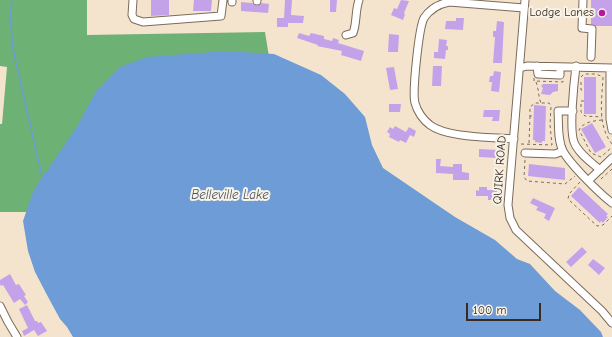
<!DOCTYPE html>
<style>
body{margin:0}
#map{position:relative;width:612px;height:337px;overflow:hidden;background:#f5e4cd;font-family:"Comic Neue",sans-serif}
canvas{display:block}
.scale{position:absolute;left:466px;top:303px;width:75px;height:18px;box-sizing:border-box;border:2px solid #3b2a1e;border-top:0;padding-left:5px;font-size:12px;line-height:14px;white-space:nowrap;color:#3b2a1e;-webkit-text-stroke:3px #f7f3e8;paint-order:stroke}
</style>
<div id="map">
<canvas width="612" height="337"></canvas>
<div class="scale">100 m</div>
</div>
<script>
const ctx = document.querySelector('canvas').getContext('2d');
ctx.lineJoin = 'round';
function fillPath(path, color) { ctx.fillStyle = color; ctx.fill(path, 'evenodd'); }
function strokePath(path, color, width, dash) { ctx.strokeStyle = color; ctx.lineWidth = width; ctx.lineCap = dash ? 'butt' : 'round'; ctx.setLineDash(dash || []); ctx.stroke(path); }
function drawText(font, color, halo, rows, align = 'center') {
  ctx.font = font + ' "Comic Neue",sans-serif'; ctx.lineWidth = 4; ctx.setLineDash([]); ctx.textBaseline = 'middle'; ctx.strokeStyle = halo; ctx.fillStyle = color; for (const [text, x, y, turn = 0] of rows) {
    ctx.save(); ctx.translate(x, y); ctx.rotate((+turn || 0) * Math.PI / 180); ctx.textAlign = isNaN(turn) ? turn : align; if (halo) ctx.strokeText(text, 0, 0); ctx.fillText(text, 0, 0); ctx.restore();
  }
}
fillPath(new Path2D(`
 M0,0H87V35L265,32L273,82L40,212H0V124H2L7,67L0,66Z`), '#6eb174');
fillPath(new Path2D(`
 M226,51L274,54L321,75L345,94L365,117L372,145L383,168L455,217L495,240L517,259L530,264L555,291L580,310L601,332L603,337H73L67,327L60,319L47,295L35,272L28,251L23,221L33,192L42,177L49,168L78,125L96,91L120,67L147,57Z`), '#6d9cd6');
strokePath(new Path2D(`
 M12,0L10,15L13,49L42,177L43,178`), '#6d9cd6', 1.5);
fillPath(new Path2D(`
 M151,0H169V15L151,16Z
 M194,0H212L211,11H193Z
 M285,0H292L291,15L304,16L303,23H288V27H277V18H284Z
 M330,0H337L336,12H330Z
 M401,0L409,1L404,13L405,14L403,20L391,15L394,8L397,9Z
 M591,0H612V26H596L591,24Z
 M241,2L252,3L257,6L261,3L269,4L268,13L241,11Z
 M456,18H464L463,30L445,29L446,21H456Z
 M497,21L504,22L502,63H493L495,37H493V31H496Z
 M299,33L309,36L311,33L324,36V39L332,41L333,38L339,40L338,43L364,51L361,61L341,55L342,51L317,46L318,45L297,38Z
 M389,34L399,35L398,52H388Z
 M439,39L447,40L446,46H448V50H446L445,59L434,58V52H438Z
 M433,66H442L441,86H432Z
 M394,67L398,89L390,90L386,68Z
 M494,71L501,72L499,92L491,91L492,82H489L490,76H493Z
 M584,77H596V114H584Z
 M543,84H558V91L553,92L550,95L541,94L543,88L541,86Z
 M389,104H401L400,112H389Z
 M534,105L546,106L545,141H542V143L535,142V140H533Z
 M484,110H500L499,121H492L493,117H483Z
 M592,123L606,147L595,153L581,129Z
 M395,126L406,132L409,127L416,131L414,137L410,135L406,143L400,140L399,142L389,137L390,134L387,132L390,127L393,129Z
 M479,149L498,150L497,158L479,157Z
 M436,159H441L440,166L453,167V164H462V172L469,173V180H453V174L436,173Z
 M529,164L565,168V180L528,176Z
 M479,187H487V190H497V200H488V196H476V190L479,191Z
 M579,187L608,214L606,216L608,217L603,223L601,221L600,223L571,196Z
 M533,198L555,208L549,221L544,218L546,214L536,210L538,207L530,203Z
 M582,247L587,252L571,267L566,262Z
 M593,259L605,268L599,275L588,265Z
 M10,274L16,285L19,284L26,295L24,296L28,302L25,305L20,299L14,303L3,285L1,286L0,284V280Z
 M27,305L35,321H37L38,323L41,322L47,331L38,336L34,330L24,336L22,331L28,328L19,309Z`), '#c4a2e9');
const minor = new Path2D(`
 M133,0L132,15L134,19L143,22L221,16L223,0
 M525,0L508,205L510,218L516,230L602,311L612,323
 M583,0L582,28L592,29L591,57
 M257,1V0
 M232,2V0
 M346,35L353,33C357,23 355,11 359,0
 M537,66L538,74L560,75V67
 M576,66C574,82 569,129 574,142C578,153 591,162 600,170
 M520,68L527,66L612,68
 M610,68V119L612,130
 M573,111H558C559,123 557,139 563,151C570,164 599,193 612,203
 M514,139C492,137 447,138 430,125C423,120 417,111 415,103C412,92 419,27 424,18C430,9 439,4 449,2L524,8
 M525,153L555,154L563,151
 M589,180L612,158
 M0,306L8,322L17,337`);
strokePath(minor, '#7c6b5b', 9);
strokePath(new Path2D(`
 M581,77L584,74H596L603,77C602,100 597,125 612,144
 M534,78V81L563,82V81
 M536,82C539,89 538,96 541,103
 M581,82V90H584
 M584,101H581V112L585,116L602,117
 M602,120C593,121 583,122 579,130L591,153L601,157L612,147
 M529,143L530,116
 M521,144L552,145L550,125L551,106L549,103H535L530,107V116H532
 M525,160L524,177L527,181L565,184L575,176
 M601,179L612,169
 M580,182L569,194L568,199L597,226L603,225L612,216`), '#7c6b5b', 1, [3, 3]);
strokePath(minor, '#fff', 7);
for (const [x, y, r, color] of [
 [602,13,4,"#b5179e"]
]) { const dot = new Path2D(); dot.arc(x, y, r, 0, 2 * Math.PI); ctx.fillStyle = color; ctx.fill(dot); strokePath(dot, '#f7f3e8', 1.5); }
drawText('12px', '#3b2a1e', '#f7f3e8', [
 ["Lodge Lanes",594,13]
], 'right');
drawText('12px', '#3b2a1e', '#f7f3e8', [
 ["QUIRK ROAD",500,170,-86]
]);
drawText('italic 13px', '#4c525e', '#f7f3e8', [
 ["Belleville Lake",230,195]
]);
</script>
